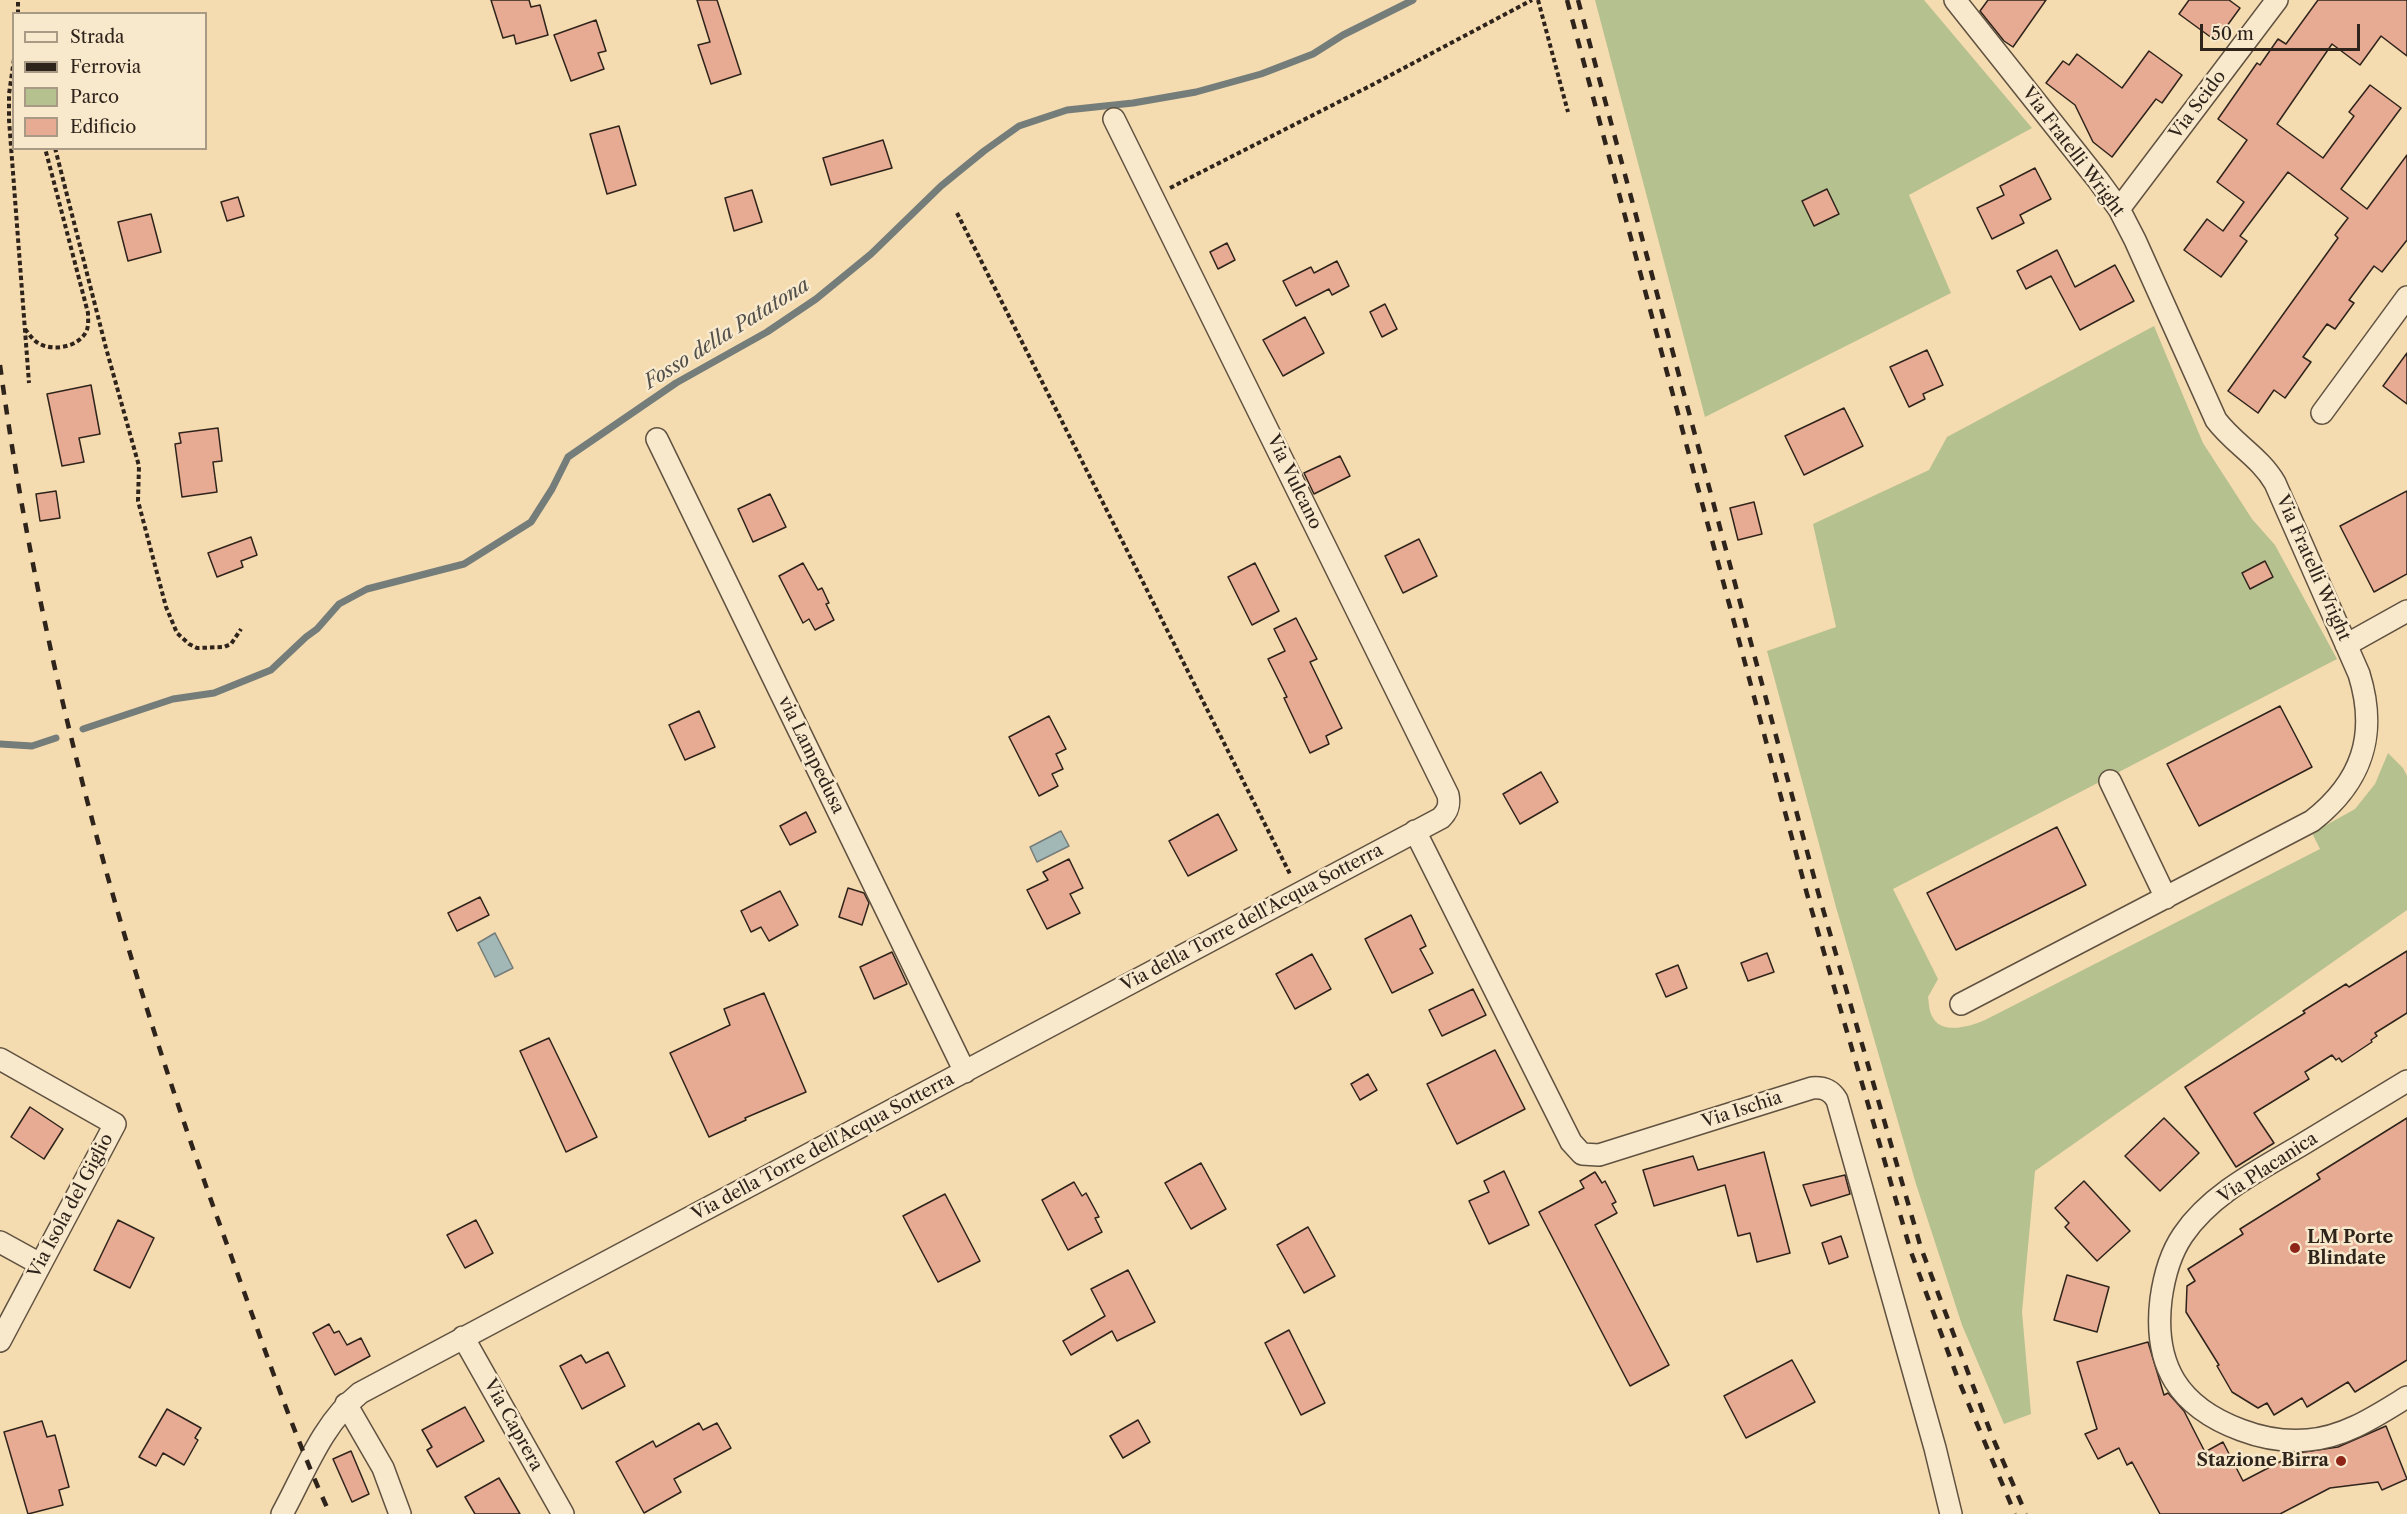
<!DOCTYPE html>
<style>
body{margin:0}
#map{position:relative;width:2407px;height:1514px;overflow:hidden;background:#f5dbb0;font-family:"Libre Caslon Text",serif}
canvas{display:block}
.legend{position:absolute;left:12px;top:12px;width:195px;height:138px;box-sizing:border-box;background:#f8e8cc;border:2px solid #a89a85;margin:0;padding:8px 10px;list-style:none;font-size:18px;color:#2f241b}
.legend li{display:flex;align-items:center;gap:12px;height:30px}
.legend b{width:30px;border:2px solid #a89a85}
.scale{position:absolute;left:2200px;top:24px;width:160px;height:27px;box-sizing:border-box;border:3px solid #2f241b;border-top:0;padding-left:8px;font-size:18px;line-height:21px;white-space:nowrap;color:#2f241b;-webkit-text-stroke:4px #f8e8cc;paint-order:stroke}
</style>
<div id="map">
<canvas width="2407" height="1514"></canvas>
<ul class="legend">
<li><b style="height:8px;background:#f8e8cc"></b>Strada</li>
<li><b style="height:8px;background:#2f241b"></b>Ferrovia</li>
<li><b style="height:16px;background:#b6c190"></b>Parco</li>
<li><b style="height:16px;background:#e7aa93"></b>Edificio</li>
</ul>
<div class="scale">50 m</div>
</div>
<script>
const ctx = document.querySelector('canvas').getContext('2d');
ctx.lineJoin = 'round';
function fillPath(path, color) { ctx.fillStyle = color; ctx.fill(path, 'evenodd'); }
function strokePath(path, color, width, dash) { ctx.strokeStyle = color; ctx.lineWidth = width; ctx.lineCap = dash ? 'butt' : 'round'; ctx.setLineDash(dash || []); ctx.stroke(path); }
function drawText(font, color, halo, rows, align = 'center') {
  ctx.font = font + ' "Libre Caslon Text",serif'; ctx.lineWidth = 5; ctx.setLineDash([]); ctx.textBaseline = 'middle'; ctx.strokeStyle = halo; ctx.fillStyle = color; for (const [text, x, y, turn = 0] of rows) {
    ctx.save(); ctx.translate(x, y); ctx.rotate((+turn || 0) * Math.PI / 180); ctx.textAlign = isNaN(turn) ? turn : align; if (halo) ctx.strokeText(text, 0, 0); ctx.fillText(text, 0, 0); ctx.restore();
  }
}
fillPath(new Path2D(`
 M1595,0H1924L2032,128L1909,195L1951,293L1705,417Z
 M2154,326L2203,443L2252,519L2275,545L2337,659L1893,889L1938,979L1928,997C1929,1003 1929,1011 1932,1016C1941,1036 1971,1026 1985,1020L2320,849L2312,833L2355,809L2375,784L2388,753L2403,768L2407,776V910L2035,1171L2022,1312L2031,1414L2004,1424L1962,1325L1916,1184L1836,907L1767,651L1836,627L1813,524L1929,470L1947,437Z`), '#b6c190');
const water = new Path2D(`
 M1061,831L1069,846L1037,862L1030,847Z
 M495,933L513,968L495,977L478,943Z`);
fillPath(water, '#a2b8b7');
strokePath(water, '#747d79', 1.5);
strokePath(new Path2D(`
 M83,729L173,699L214,693L271,670L306,637L317,629L339,604L367,589L464,564L531,522L552,489L568,457L676,383L767,332L816,299L871,254L941,186L984,151L1019,126L1067,110L1133,103L1196,92L1261,74L1313,54L1343,35L1413,0
 M0,744L32,746L56,738`), '#747d79', 7);
const building = new Path2D(`
 M491,0H529L531,7L540,5L548,35L516,44L514,35L503,38Z
 M697,0H717L741,74L711,84L698,45L710,42Z
 M1988,0H2046L2013,47L2004,41L1980,11Z
 M2189,0H2229L2240,8L2216,41L2179,14Z
 M2318,0H2407V56L2381,36L2360,65L2332,44L2277,124L2323,158L2354,116L2349,112L2370,85L2401,108L2341,189L2367,209L2407,155V240L2382,272L2374,266L2349,300L2354,303L2335,329L2327,324L2303,357L2311,362L2285,398L2274,390L2258,413L2228,391L2338,238L2335,235L2348,218L2288,172L2240,236L2247,241L2221,277L2184,250L2207,219L2223,231L2244,202L2217,182L2247,140L2218,119L2257,63L2260,65L2278,39L2286,44Z
 M596,20L606,51L598,53L604,69L571,81L554,35Z
 M2149,51L2182,75L2162,103L2156,99L2112,157L2093,142L2075,105L2046,83L2063,61L2069,65L2077,54L2122,88Z
 M619,126L636,185L607,194L590,134Z
 M883,140L892,168L831,185L823,158Z
 M2035,168L2051,199L2020,215L2024,223L1992,239L1977,208L2004,195L2000,186Z
 M1827,189L1839,214L1814,226L1802,201Z
 M752,190L762,222L734,231L725,198Z
 M238,197L244,216L227,221L221,202Z
 M151,214L161,252L128,261L118,222Z
 M1227,243L1235,260L1218,269L1210,252Z
 M2057,250L2075,287L2115,265L2134,301L2080,330L2051,276L2026,289L2017,271Z
 M1337,261L1349,286L1332,295L1329,289L1296,306L1283,281L1311,267L1314,273Z
 M1385,304L1397,329L1382,337L1370,312Z
 M1305,317L1324,353L1283,376L1263,340Z
 M1927,350L1943,385L1923,394L1925,399L1909,407L1890,367Z
 M2407,353V404L2383,386Z
 M91,385L100,434L79,438L84,462L62,466L47,394Z
 M1844,408L1863,446L1804,475L1785,436Z
 M218,428L222,461L213,462L217,492L182,497L175,444L181,443L179,433Z
 M1340,456L1350,476L1314,494L1304,473Z
 M56,491L60,518L40,521L36,494Z
 M2407,491V574L2374,592L2340,526Z
 M770,494L786,527L753,542L738,509Z
 M1754,502L1762,534L1738,540L1730,508Z
 M251,537L257,555L241,561L243,567L217,577L208,553Z
 M1419,539L1437,576L1403,593L1385,556Z
 M2265,561L2273,577L2250,589L2242,573Z
 M803,563L818,590L822,588L829,603L826,604L834,620L815,630L809,619L803,623L779,576Z
 M1255,563L1279,611L1252,625L1228,577Z
 M1296,618L1317,659L1310,662L1342,728L1326,736L1329,744L1310,753L1284,698L1287,697L1268,659L1285,651L1274,629Z
 M2280,706L2312,767L2199,826L2167,764Z
 M699,711L715,747L685,760L669,725Z
 M1049,716L1066,749L1056,754L1063,769L1052,774L1058,786L1039,796L1009,737Z
 M1541,772L1558,802L1520,824L1503,794Z
 M806,812L816,832L790,845L780,826Z
 M1218,814L1237,850L1188,876L1169,841Z
 M2057,827L2086,885L1956,950L1927,893Z
 M1069,859L1083,888L1070,894L1080,913L1047,929L1027,890L1048,880L1043,872Z
 M848,888L864,893L869,903L862,925L839,917Z
 M780,891L798,925L769,941L761,927L751,932L741,911Z
 M480,897L489,915L457,931L448,913Z
 M1411,915L1426,946L1420,949L1433,973L1392,993L1365,939Z
 M2407,951V1013L2375,1033L2377,1036L2371,1040L2372,1042L2342,1062L2339,1058L2336,1060L2332,1055L2305,1072L2309,1079L2254,1113L2274,1143L2236,1167L2185,1087L2305,1013L2303,1011L2346,984L2349,987Z
 M892,952L907,984L874,999L860,967Z
 M1767,953L1774,972L1748,981L1741,963Z
 M1312,954L1331,989L1295,1009L1276,974Z
 M1678,965L1687,988L1666,997L1656,974Z
 M1473,989L1486,1015L1442,1036L1429,1010Z
 M764,993L806,1092L745,1118L746,1120L709,1137L670,1053L730,1025L724,1009Z
 M549,1038L597,1137L566,1152L520,1051Z
 M1495,1050L1525,1109L1457,1144L1427,1084Z
 M1368,1074L1377,1090L1360,1100L1351,1084Z
 M30,1107L63,1129L44,1159L11,1137Z
 M2164,1118L2199,1153L2160,1191L2125,1156Z
 M2407,1118V1360L2355,1392L2348,1382L2307,1407L2302,1398L2274,1415L2267,1403L2258,1408L2232,1392L2217,1366L2219,1365L2186,1312L2187,1286L2195,1281L2188,1269L2243,1234L2240,1229L2320,1179L2317,1174Z
 M1764,1152L1790,1253L1757,1262L1750,1233L1738,1236L1725,1185L1654,1206L1643,1170L1693,1156L1698,1170Z
 M1201,1163L1226,1209L1191,1229L1165,1183Z
 M1504,1171L1529,1225L1489,1244L1469,1201L1489,1192L1484,1181Z
 M1595,1172L1602,1183L1605,1181L1616,1202L1612,1204L1617,1213L1595,1225L1669,1365L1630,1386L1539,1212L1584,1188L1580,1181Z
 M1845,1175L1850,1194L1811,1206L1803,1185Z
 M2084,1181L2130,1231L2097,1261L2065,1227L2069,1223L2055,1208Z
 M1074,1182L1082,1196L1086,1193L1099,1217L1095,1218L1102,1232L1068,1250L1042,1200Z
 M945,1194L980,1261L938,1282L903,1216Z
 M118,1220L154,1238L130,1288L94,1270Z
 M476,1220L493,1253L465,1268L447,1235Z
 M1308,1227L1335,1276L1304,1293L1277,1245Z
 M1841,1236L1848,1257L1829,1264L1822,1243Z
 M1128,1270L1155,1322L1117,1341L1112,1331L1071,1355L1063,1341L1105,1316L1091,1289Z
 M2067,1275L2109,1287L2097,1332L2054,1320Z
 M329,1324L334,1333L339,1331L347,1345L361,1338L370,1356L335,1375L313,1333Z
 M1289,1330L1325,1403L1301,1415L1265,1343Z
 M2148,1342L2164,1395L2168,1393L2184,1411L2205,1452L2223,1442L2243,1481L2297,1453L2338,1447L2386,1426L2407,1479L2382,1490L2378,1482L2330,1488L2280,1514H2160L2132,1462L2127,1465L2119,1448L2098,1459L2085,1434L2097,1429L2077,1362Z
 M608,1352L625,1386L582,1409L560,1366L581,1355L586,1363Z
 M1792,1360L1815,1402L1746,1438L1724,1396Z
 M465,1407L484,1441L437,1467L427,1450L432,1447L422,1430Z
 M167,1409L201,1428L195,1438L198,1440L184,1465L163,1453L156,1466L139,1457Z
 M1138,1420L1150,1442L1123,1458L1110,1436Z
 M42,1421L47,1437L55,1435L69,1487L59,1490L63,1505L28,1514L4,1432Z
 M699,1423L703,1430L717,1423L731,1448L674,1479L681,1492L644,1513L616,1462L653,1441L656,1447Z
 M351,1451L369,1494L352,1502L333,1459Z
 M499,1478L520,1514H475L465,1497Z`);
fillPath(building, '#e7aa93');
strokePath(building, '#2f241b', 1.5);
const street = new Path2D(`
 M1955,0L2098,180L2119,209L2135,240L2216,420C2234,444 2260,457 2275,483L2359,674C2378,735 2362,782 2312,821L1961,1004
 M2119,209L2277,0
 M2322,413L2407,297
 M657,439L965,1072
 M2346,645L2407,611
 M2110,781L2166,898
 M1415,831L1571,1142L1582,1154L1599,1155L1812,1088C1824,1087 1831,1090 1837,1100L1935,1448L1951,1514
 M0,1059L115,1124L0,1341
 M2407,1081C2371,1103 2334,1125 2298,1147C2257,1171 2210,1195 2183,1235C2170,1254 2164,1277 2161,1299C2153,1366 2179,1407 2241,1430C2262,1438 2285,1442 2308,1440C2345,1437 2376,1416 2407,1397
 M0,1242L40,1264
 M463,1337L563,1514
 M346,1404L383,1468L400,1514
 M282,1514C305,1472 322,1424 360,1393L1441,818C1448,811 1450,805 1448,795L1114,119`);
strokePath(street, '#605240', 24);
strokePath(new Path2D(`
 M1538,0L1568,112
 M18,14V0
 M14,59L9,94V120L29,383
 M55,148L106,348L139,466L138,501L166,607L177,633L189,644L197,648L224,647L231,644L241,629
 M1170,188L1370,86L1532,0
 M957,213L1291,876
 M25,329C29,334 33,340 38,343C53,352 78,347 86,332C89,326 88,320 88,313L45,148`), '#2f241b', 4, [4.5, 3]);
strokePath(street, '#f8e8cc', 21);
strokePath(new Path2D(`
 M1567,0L1807,894L1911,1252L1958,1379L2015,1514
 M1578,0L1818,892L1921,1248L1992,1436L2026,1514
 M0,365C41,668 124,963 229,1250C261,1338 291,1429 330,1514`), '#2f241b', 4.5, [10, 10]);
for (const [x, y, r, color] of [
 [2295,1248,6,"#8f2418"],
 [2341,1461,6,"#8f2418"]
]) { const dot = new Path2D(); dot.arc(x, y, r, 0, 2 * Math.PI); ctx.fillStyle = color; ctx.fill(dot); strokePath(dot, '#f8e8cc', 2); }
drawText('18px', '#2f241b', '#f8e8cc', [
 ["Via Scido",2198,105,-53],
 ["Via Fratelli Wright",2073,152,53],
 ["Via Vulcano",1294,482,64],
 ["Via Fratelli Wright",2313,568,66],
 ["via Lampedusa",811,755,64],
 ["Via della Torre dell'Acqua Sotterra",1252,918,-28],
 ["Via Ischia",1742,1110,-18],
 ["Via della Torre dell'Acqua Sotterra",823,1147,-28],
 ["Via Placanica",2268,1168,-33],
 ["Via Isola del Giglio",71,1206,-62],
 ["Via Caprera",513,1425,61]
]);
drawText('bold 18px', '#2f241b', '#f8e8cc', [
 ["LM Porte",2307,1238],
 ["Blindate",2307,1259],
 ["Stazione Birra",2329,1461,"right"]
], 'left');
drawText('italic 20px', '#52504a', '#f8e8cc', [
 ["Fosso della Patatona",727,334,-32]
]);
</script>
